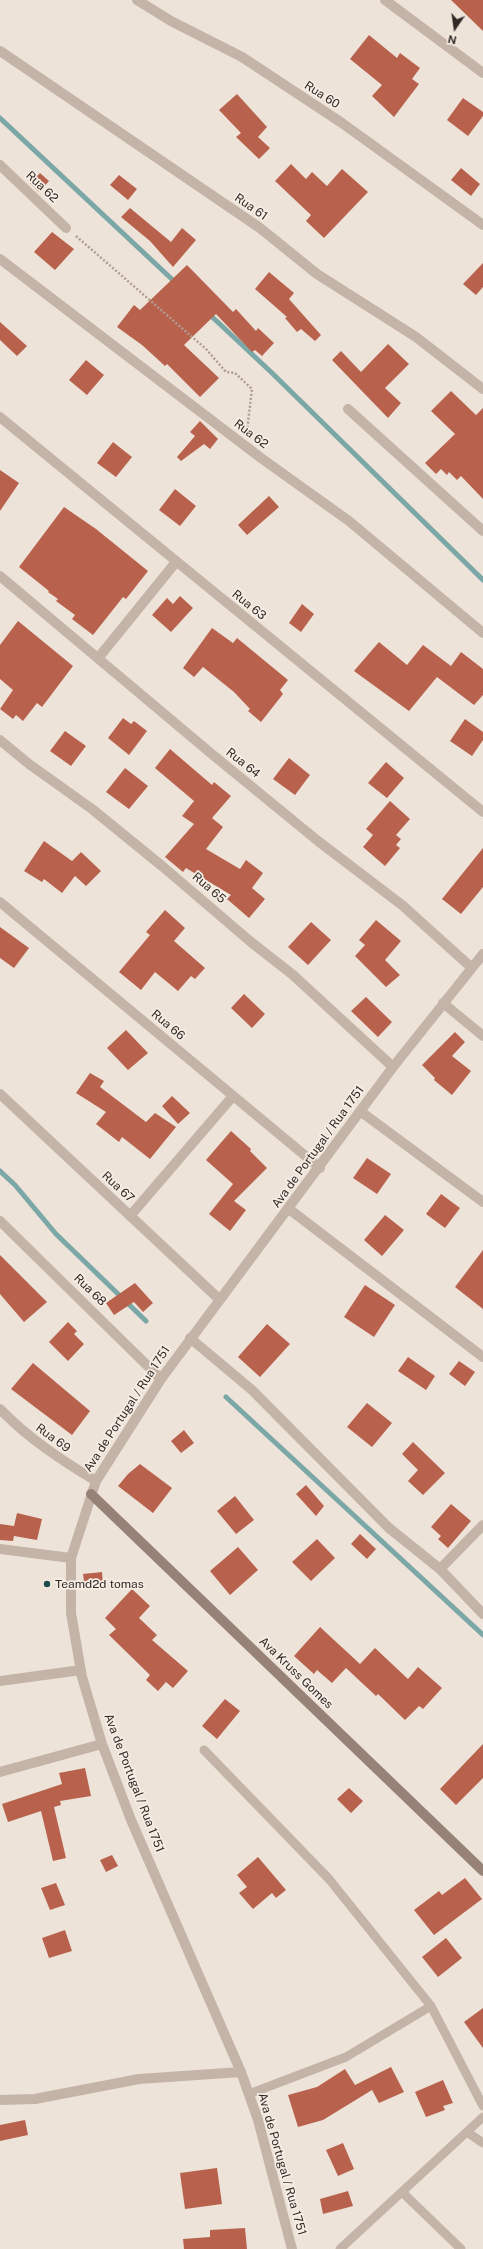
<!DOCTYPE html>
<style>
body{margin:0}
#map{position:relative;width:483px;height:2249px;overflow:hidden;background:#eee3d9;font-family:"Public Sans",sans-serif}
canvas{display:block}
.north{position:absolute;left:435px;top:8px;width:40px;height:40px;-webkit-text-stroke:3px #f6ede4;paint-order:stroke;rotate:193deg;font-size:11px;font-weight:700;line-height:16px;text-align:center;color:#312926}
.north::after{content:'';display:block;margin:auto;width:14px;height:18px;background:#312926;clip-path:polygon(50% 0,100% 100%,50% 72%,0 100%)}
</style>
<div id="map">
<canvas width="483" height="2249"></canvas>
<div class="north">N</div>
</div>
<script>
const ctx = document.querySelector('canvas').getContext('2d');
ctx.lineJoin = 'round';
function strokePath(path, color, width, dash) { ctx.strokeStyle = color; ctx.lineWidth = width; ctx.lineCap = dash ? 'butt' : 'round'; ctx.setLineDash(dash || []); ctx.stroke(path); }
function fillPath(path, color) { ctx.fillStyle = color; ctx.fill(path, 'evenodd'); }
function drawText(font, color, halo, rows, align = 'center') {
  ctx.font = font + ' "Public Sans",sans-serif'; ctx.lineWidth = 3.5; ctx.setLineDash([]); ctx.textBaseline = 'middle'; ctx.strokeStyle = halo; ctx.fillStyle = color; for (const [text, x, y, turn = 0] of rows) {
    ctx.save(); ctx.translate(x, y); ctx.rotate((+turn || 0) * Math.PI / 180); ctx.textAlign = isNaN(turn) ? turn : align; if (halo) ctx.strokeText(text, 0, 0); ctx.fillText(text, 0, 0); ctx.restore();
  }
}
strokePath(new Path2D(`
 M0,118L176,283
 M208,313L271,372L483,580
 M0,1171L15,1185L56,1234L146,1321
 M226,1397L483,1635`), '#7ba7a7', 5);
fillPath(new Path2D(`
 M451,0H483V31Z
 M369,35L397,58L400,53L420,68L412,79L419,84L394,117L372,96L382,85L350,59Z
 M237,94L267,127L258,137L270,148L259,159L236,137L241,133L219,110Z
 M463,98L483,112V116L468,136L447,120Z
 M291,164L306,179L312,172L327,186L342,169L368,192L324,238L306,221L311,215L275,181Z
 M461,168L480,184L471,196L451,180Z
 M40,173L49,181L39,192L30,183Z
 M119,175L137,189L128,200L110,185Z
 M130,208L171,242L182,228L196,240L173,267L150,241L121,217Z
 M52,232L74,249L55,270L34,252Z
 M483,263V287L476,295L463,284Z
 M187,265L233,312L236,309L256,331L258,328L274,343L262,356L255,350L252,352L216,314L184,345L219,378L200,397L167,364L165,366L142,345L117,327L134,305L140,310Z
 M269,272L294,293L289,299L321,335L315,341L301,329L297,332L285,318L287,317L255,289Z
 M0,322L27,346L17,356L0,340Z
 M388,344L409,364L385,388L401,403L388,418L332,360L341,351L361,372Z
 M86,360L104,375L87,395L69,380Z
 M451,391L476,415L483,408V499L461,476L457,480L449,472L447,475L441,469L436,474L425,463L455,434L431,411Z
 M200,421L218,439L210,449L204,444L181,461L177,457L195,436L190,432Z
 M113,442L132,457L116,477L97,463Z
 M0,470L19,483L0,511Z
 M175,489L196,506L180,526L159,510Z
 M269,496L279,507L247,535L238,525Z
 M64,507L96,529L148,571L126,599L123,597L93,635L72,619L75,615L56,601L58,599L48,592L49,591L19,567Z
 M180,596L193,608L171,632L152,615L167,598L173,604Z
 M302,604L314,614L301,632L289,623Z
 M18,621L73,666L42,707L37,703L23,721L16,715L13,719L0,709L13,690L0,679V645Z
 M212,628L233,643L237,638L288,680L280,690L283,694L261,722L248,711L250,709L234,692L203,667L194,677L183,668Z
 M379,642L407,665L423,645L451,666L461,652L483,669V695L474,705L437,677L409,711L354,671Z
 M123,718L131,724L134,721L147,731L129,755L108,738Z
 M465,719L483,732V740L472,756L450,741Z
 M65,731L86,746L71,766L50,751Z
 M170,749L212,785L214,782L231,796L212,818L223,827L206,849L240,869L246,860L263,873L252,888L265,899L249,918L227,899L231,895L186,868L183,872L165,857L194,824L182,816L194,801L155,768Z
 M289,758L310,775L295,795L273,779Z
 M386,762L404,778L387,798L368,783Z
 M125,768L148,786L129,809L106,792Z
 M390,801L410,819L396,835L401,839L396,845L400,848L385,866L363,847L373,835L366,829Z
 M44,841L72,861L81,852L101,871L86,886L75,876L62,893L44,879L42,882L24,871Z
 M483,848V887L461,914L442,899Z
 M165,910L185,928L174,941L205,968L195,979L191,976L178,991L155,972L141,990L119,972L150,935L146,932Z
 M376,920L401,941L385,960L400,975L386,987L355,956L365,945L359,940Z
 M311,922L331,940L308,965L288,947Z
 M0,927L29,948L14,968L0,958Z
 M244,994L265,1014L252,1028L231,1008Z
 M366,997L392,1022L378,1037L351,1011Z
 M126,1030L148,1053L128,1070L107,1048Z
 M455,1032L465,1042L452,1056L471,1071L452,1095L434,1080L435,1078L422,1065Z
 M90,1073L104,1081L100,1087L146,1122L155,1113L176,1127L150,1159L122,1137L119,1142L96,1124L106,1112L76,1093Z
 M172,1096L190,1113L178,1124L162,1106Z
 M231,1131L251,1149L250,1151L267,1168L234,1201L246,1210L230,1231L209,1214L233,1184L206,1160Z
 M367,1158L391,1174L377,1194L353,1178Z
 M441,1194L460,1208L445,1228L426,1214Z
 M385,1215L404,1230L382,1256L364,1240Z
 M483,1250V1309L455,1287Z
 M0,1255L47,1302L24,1322L0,1294Z
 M135,1283L153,1303L143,1312L134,1302L114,1315L106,1303Z
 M365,1285L395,1305L374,1337L344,1317Z
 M68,1322L77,1331L74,1334L84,1344L68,1361L49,1342Z
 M267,1324L290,1344L260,1377L238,1357Z
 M408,1357L435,1376L426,1390L398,1371Z
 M459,1361L475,1372L465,1386L449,1374Z
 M33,1363L90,1411L72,1435L11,1389Z
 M367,1403L392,1423L372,1447L347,1427Z
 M184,1430L194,1443L181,1453L171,1441Z
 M413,1442L445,1473L423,1495L408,1481L418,1470L402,1454Z
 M140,1464L172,1488L153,1513L118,1486L128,1474Z
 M306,1485L324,1506L316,1516L296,1494Z
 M235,1496L254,1520L236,1534L217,1511Z
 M451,1504L471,1521L448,1548L438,1539L441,1536L431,1527Z
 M17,1513L42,1519L37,1540L14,1536L13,1541L0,1540V1524L14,1526Z
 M360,1534L376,1549L367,1559L351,1544Z
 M317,1539L335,1558L311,1581L292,1562Z
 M238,1547L258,1570L230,1595L210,1571Z
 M102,1572L103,1586L85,1588L83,1574Z
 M132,1589L150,1606L139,1618L157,1635L152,1640L188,1671L173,1688L166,1682L158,1691L146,1680L150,1675L109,1635L116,1629L105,1618Z
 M320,1627L360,1664L375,1648L408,1679L418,1667L442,1688L423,1709L419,1706L405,1720L378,1694L376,1696L346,1668L332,1683L317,1670L314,1674L294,1656Z
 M225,1699L240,1711L217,1739L202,1726Z
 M483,1744V1778L456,1805L440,1789Z
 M85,1768L91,1796L60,1801L61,1805L54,1807L66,1858L53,1861L41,1811L8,1822L2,1804L62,1784L59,1773Z
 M349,1788L363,1801L351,1813L337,1799Z
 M112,1855L118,1866L106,1872L100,1860Z
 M258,1857L286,1890L276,1898L272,1893L253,1909L239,1893L247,1887L237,1875Z
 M465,1878L482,1899L434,1935L414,1910L439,1891L442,1895Z
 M56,1883L65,1905L50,1910L41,1888Z
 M65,1930L72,1951L49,1958L42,1938Z
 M446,1938L462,1958L438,1977L422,1957Z
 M483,2008V2048L464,2022Z
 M391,2067L404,2092L379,2103L372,2090L323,2120L298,2127L288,2095L317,2087L345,2069L355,2085Z
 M443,2080L453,2103L443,2106L445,2110L426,2117L415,2092Z
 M25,2120L28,2135L0,2141V2125Z
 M343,2143L354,2169L338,2176L326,2150Z
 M217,2168L222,2204L185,2209L180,2173Z
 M348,2191L353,2206L323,2214L320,2199Z
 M245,2228L247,2249H184L183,2239L210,2237V2230Z`), '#b8624d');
strokePath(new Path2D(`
 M76,236L206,349L226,372L235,373L252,389L247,431`), '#b09d91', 2.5, [2, 2]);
strokePath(new Path2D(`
 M204,1750L329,1879L431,2006L483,2106
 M249,2094L346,2057L431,2006
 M467,2132L483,2143
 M402,2192L461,2249
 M340,2249L483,2117`), '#c4b3a7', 9);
strokePath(new Path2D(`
 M137,0L171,21L242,57L342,123L483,225
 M385,0L483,73
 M0,51L260,228L317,274L416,337L483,389
 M0,165L66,228
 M0,259L261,458L349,521L483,633
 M348,409L483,531
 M0,417L483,812
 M0,576L213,755L318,841L402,905L472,968
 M99,657L176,562
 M0,740L29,764L92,809L162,866L251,942L293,975L393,1067
 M0,902L320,1168
 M443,1003L483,1036
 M0,1094L219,1299
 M360,1111L483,1202
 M289,1209L483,1357
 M130,1216L233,1096
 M0,1221L161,1379
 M190,1338L252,1390L389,1528L440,1569L483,1614
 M0,1409C28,1438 61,1460 96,1481
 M0,1549L71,1558
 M440,1569L483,1525
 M0,1681L81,1670
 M0,1772L102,1744
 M0,2100L35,2099L139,2079L241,2072
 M292,2249L258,2120L241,2072L131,1820L102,1744L82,1677L71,1613V1558L96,1481L161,1379L393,1067L483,954`), '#c4b3a7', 10);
strokePath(new Path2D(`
 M91,1494L483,1871`), '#978278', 10);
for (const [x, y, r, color] of [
 [47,1584,4,"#214d4e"]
]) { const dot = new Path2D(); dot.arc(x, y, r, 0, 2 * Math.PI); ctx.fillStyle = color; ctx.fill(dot); strokePath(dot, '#f6ede4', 1.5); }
drawText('12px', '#312926', '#f6ede4', [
 ["Rua 60",322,95,33],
 ["Rua 62",42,187,43],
 ["Rua 61",251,207,35],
 ["Rua 62",251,434,37],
 ["Rua 63",249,605,39],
 ["Rua 64",243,763,39],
 ["Rua 65",209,888,41],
 ["Rua 66",168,1025,40],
 ["Ava de Portugal / Rua 1751",318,1147,-54],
 ["Rua 67",118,1187,43],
 ["Rua 68",90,1290,44],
 ["Ava de Portugal / Rua 1751",127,1409,-57],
 ["Rua 69",53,1438,36],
 ["Ava Kruss Gomes",296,1673,44],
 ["Ava de Portugal / Rua 1751",134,1783,69],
 ["Ava de Portugal / Rua 1751",282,2164,74]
]);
drawText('12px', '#312926', '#f6ede4', [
 ["Teamd2d tomas",55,1584]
], 'left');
</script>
